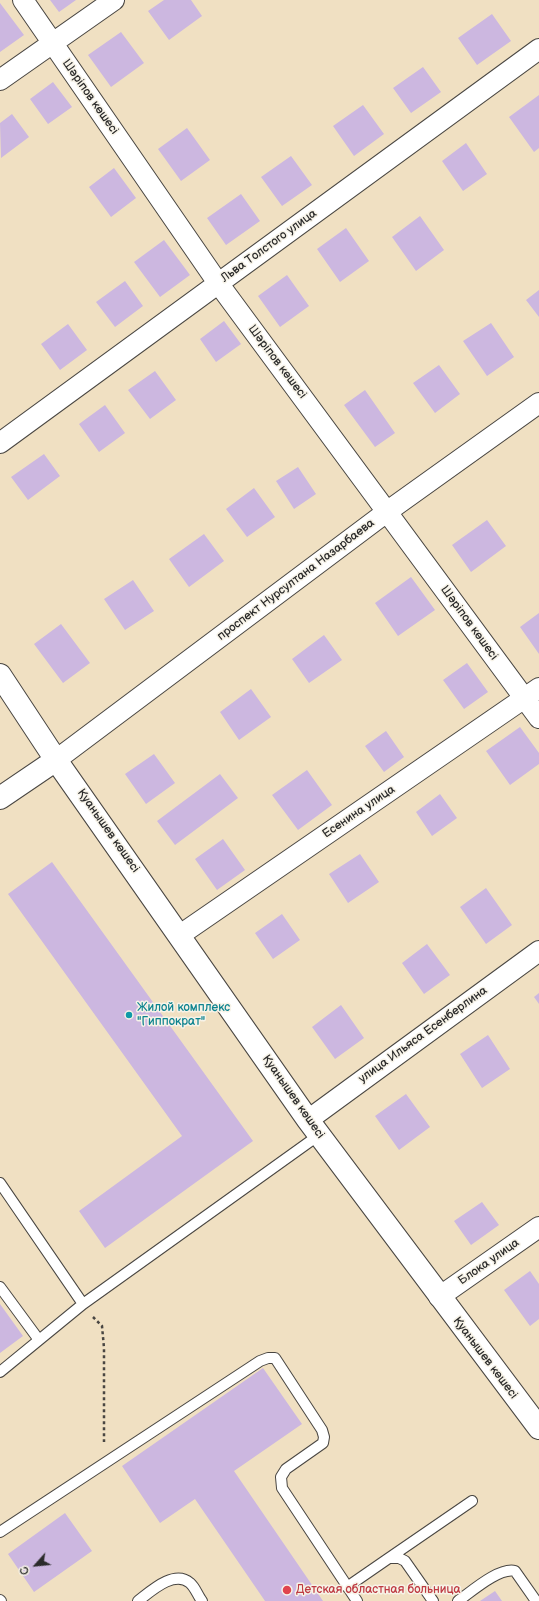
<!DOCTYPE html>
<meta charset="utf-8">
<style>
body{margin:0}
#map{position:relative;width:539px;height:1601px;overflow:hidden;background:#f0e0c2;font-family:"Balsamiq Sans",sans-serif}
canvas{display:block}
.north{position:absolute;left:16px;top:1545px;width:40px;height:40px;-webkit-text-stroke:3px #f7f3e8;paint-order:stroke;rotate:243deg;font-size:11px;font-weight:700;line-height:16px;text-align:center;color:#2b2b2b}
.north::after{content:'';display:block;margin:auto;width:14px;height:18px;background:#2b2b2b;clip-path:polygon(50% 0,100% 100%,50% 72%,0 100%)}
</style>
<div id="map">
<canvas width="539" height="1601"></canvas>
<div class="north">С</div>
</div>
<script>
const ctx = document.querySelector('canvas').getContext('2d');
ctx.lineJoin = 'round';
function fillPath(path, color) { ctx.fillStyle = color; ctx.fill(path, 'evenodd'); }
function strokePath(path, color, width, dash) { ctx.strokeStyle = color; ctx.lineWidth = width; ctx.lineCap = dash ? 'butt' : 'round'; ctx.setLineDash(dash || []); ctx.stroke(path); }
function drawText(font, color, halo, rows, align = 'center') {
  ctx.font = font + ' "Balsamiq Sans",sans-serif'; ctx.lineWidth = 3; ctx.setLineDash([]); ctx.textBaseline = 'middle'; ctx.strokeStyle = halo; ctx.fillStyle = color; for (const [text, x, y, turn = 0] of rows) {
    ctx.save(); ctx.translate(x, y); ctx.rotate((+turn || 0) * Math.PI / 180); ctx.textAlign = isNaN(turn) ? turn : align; if (halo) ctx.strokeText(text, 0, 0); ctx.fillText(text, 0, 0); ctx.restore();
  }
}
fillPath(new Path2D(`
 M50,0H76L59,12Z
 M164,0H191L202,16L169,40L148,11Z
 M0,3L24,35L0,52Z
 M492,14L511,41L477,65L458,38Z
 M121,32L144,63L111,87L88,55Z
 M423,67L441,92L411,113L393,88Z
 M53,82L72,107L48,124L30,99Z
 M539,95V148L534,152L509,117Z
 M363,105L384,134L354,156L333,126Z
 M12,114L29,137L1,158L0,123Z
 M187,128L210,160L181,181L158,149Z
 M466,143L487,174L463,191L442,161Z
 M291,156L312,185L282,206L261,177Z
 M114,168L136,198L111,217L89,187Z
 M241,194L260,221L226,245L207,218Z
 M420,216L444,250L416,271L392,237Z
 M346,228L369,261L340,282L317,249Z
 M164,240L190,275L160,297L134,262Z
 M287,275L309,306L280,327L258,296Z
 M125,281L143,306L115,327L96,302Z
 M539,290V317L526,300Z
 M224,321L241,344L216,362L200,339Z
 M491,323L514,357L487,376L463,341Z
 M68,324L87,350L60,370L41,344Z
 M439,365L460,394L435,413L413,383Z
 M155,371L176,400L150,419L128,390Z
 M365,390L395,433L375,447L344,405Z
 M105,405L125,433L99,452L79,424Z
 M44,454L60,476L28,500L11,477Z
 M298,467L316,494L294,509L276,481Z
 M254,488L275,517L247,537L226,509Z
 M487,520L506,546L471,572L452,545Z
 M204,534L224,561L189,587L169,559Z
 M411,577L435,610L398,636L375,603Z
 M133,580L154,611L125,630L104,599Z
 M539,613V654L520,627Z
 M61,624L90,663L63,683L34,644Z
 M324,635L342,660L309,683L292,659Z
 M467,663L488,692L464,709L443,680Z
 M251,689L271,717L239,740L220,712Z
 M520,727L539,753V764L510,785L486,751Z
 M386,731L404,757L384,772L365,746Z
 M154,754L175,783L146,804L125,774Z
 M307,770L332,805L298,830L272,795Z
 M220,774L238,798L175,845L157,821Z
 M440,794L457,818L432,836L416,812Z
 M223,839L245,870L217,890L195,859Z
 M360,854L379,882L348,903L329,874Z
 M52,862L253,1141L105,1248L79,1211L182,1136L8,894Z
 M486,888L512,925L486,944L460,907Z
 M282,914L300,940L273,959L255,933Z
 M427,944L450,975L424,994L402,963Z
 M539,993V1004L534,997Z
 M341,1005L364,1038L335,1059L312,1027Z
 M488,1035L510,1069L482,1088L460,1054Z
 M406,1094L430,1127L399,1150L375,1116Z
 M482,1202L499,1225L471,1245L454,1221Z
 M530,1271L539,1284V1319L530,1326L504,1290Z
 M0,1304L23,1336L0,1353Z
 M263,1368L302,1424L234,1471L323,1601H265L195,1499L160,1523L122,1466Z
 M65,1513L92,1551L34,1592L8,1554Z
 M495,1591L502,1601H480Z`), '#ccb7e0');
const lane = new Path2D(`
 M0,1183L83,1304
 M0,1287L39,1340
 M0,1372L83,1304L319,1135
 M0,1532L260,1361L268,1358H275L322,1430L324,1437L323,1443L286,1469L281,1477L282,1488L357,1601
 M389,1558L472,1501
 M347,1587L389,1558H399L405,1561L433,1601
 M0,1600L1,1601
 M138,1601C150,1592 174,1569 190,1583C195,1587 198,1596 202,1601
 M458,1601C471,1592 499,1567 515,1571L536,1601`);
const street = new Path2D(`
 M23,0L218,283L539,718
 M0,80L114,0
 M0,443L539,49
 M56,760L388,511L539,403
 M180,935L539,688
 M308,1120L539,951
 M439,1297L539,1227`);
const secondary = new Path2D(`
 M0,675L56,760L308,1120L539,1428
 M0,798L56,760`);
strokePath(lane, '#494642', 12);
strokePath(street, '#494642', 22);
strokePath(secondary, '#494642', 24);
strokePath(new Path2D(`
 M93,1317L102,1326L104,1348V1442`), '#494642', 2.5, [3, 3]);
strokePath(lane, '#fff', 10);
strokePath(street, '#fff', 20);
strokePath(secondary, '#fff', 22);
for (const [x, y, r, color] of [
 [129,1015,4,"#0f9aa8"],
 [287,1590,5,"#e0444e"]
]) { const dot = new Path2D(); dot.arc(x, y, r, 0, 2 * Math.PI); ctx.fillStyle = color; ctx.fill(dot); strokePath(dot, '#f7f3e8', 1.5); }
drawText('12px', '#2b2b2b', '#f7f3e8', [
 ["Шәріпов көшесі",90,97,55],
 ["Льва Толстого улица",269,246,-36],
 ["Шәріпов көшесі",277,362,53],
 ["проспект Нурсултана Назарбаева",296,580,-37],
 ["Шәріпов көшесі",469,623,54],
 ["Есенина улица",359,812,-34],
 ["Қуанышев көшесі",108,831,55],
 ["улица Ильяса Есенберлина",423,1035,-36],
 ["Қуанышев көшесі",293,1097,55],
 ["Блока улица",489,1262,-35],
 ["Қуанышев көшесі",485,1358,53]
]);
drawText('12px', '#0d838f', '#f7f3e8', [
 ["Жилой комплекс",137,1008],
 ["\"Гиппократ\"",137,1022]
], 'left');
drawText('12px', '#be3a42', '#f7f3e8', [
 ["Детская областная больница",296,1590]
], 'left');
</script>
